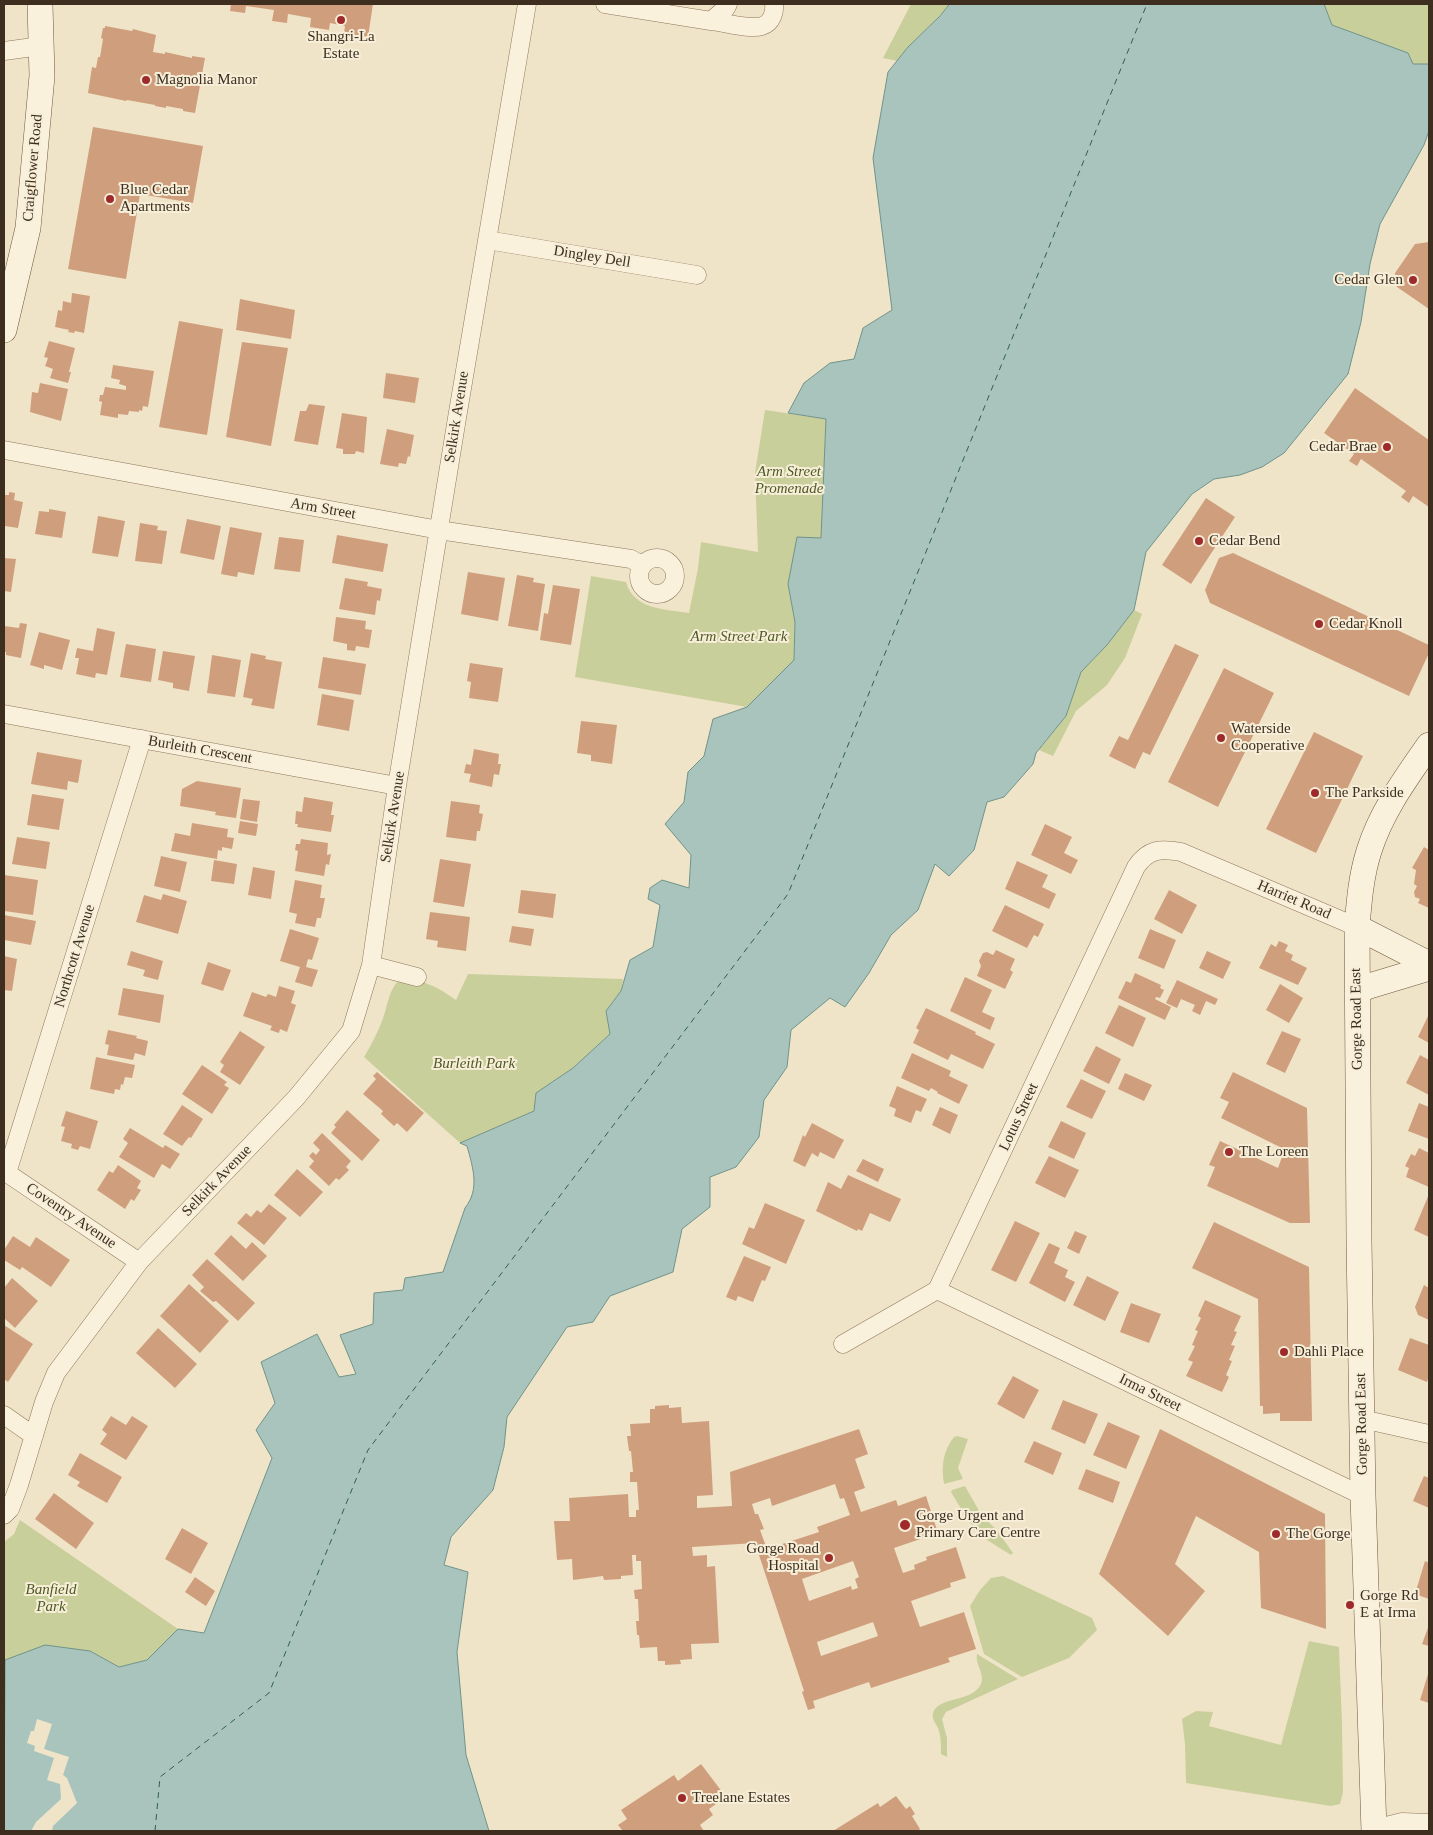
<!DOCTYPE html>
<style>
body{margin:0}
#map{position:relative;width:1433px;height:1835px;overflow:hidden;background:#f0e4c8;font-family:Georgia,serif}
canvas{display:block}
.frame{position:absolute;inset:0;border:5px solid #3d2e20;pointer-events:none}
</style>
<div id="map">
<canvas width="1433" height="1835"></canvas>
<div class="frame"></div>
</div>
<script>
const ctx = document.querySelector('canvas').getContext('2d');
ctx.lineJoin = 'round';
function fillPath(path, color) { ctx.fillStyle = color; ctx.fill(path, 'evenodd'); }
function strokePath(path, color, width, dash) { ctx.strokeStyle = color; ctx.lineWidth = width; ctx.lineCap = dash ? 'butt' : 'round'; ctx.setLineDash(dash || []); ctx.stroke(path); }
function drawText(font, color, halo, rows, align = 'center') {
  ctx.font = font + ' Georgia,serif'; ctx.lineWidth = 4; ctx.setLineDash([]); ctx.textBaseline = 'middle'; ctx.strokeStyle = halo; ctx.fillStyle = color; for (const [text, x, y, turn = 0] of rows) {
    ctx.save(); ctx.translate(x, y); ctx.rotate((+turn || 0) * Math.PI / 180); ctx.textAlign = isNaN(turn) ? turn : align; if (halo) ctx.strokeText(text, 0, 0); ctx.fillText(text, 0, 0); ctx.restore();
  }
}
fillPath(new Path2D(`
 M911,4H950C934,24 913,40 897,61L883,58Z
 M1324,4H1429V64H1413L1363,37L1332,25Z
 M765,410L826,419L821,538L788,584L795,622L794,660L747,707L575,677L591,576L626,582C634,610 665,609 689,613L698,568L701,542L758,552L755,473Z
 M1134,610L1142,614L1125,658L1107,685L1076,711L1053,756L1039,750L1066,716L1081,672L1107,645Z
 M468,974L623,979L621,991L606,1011L610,1034L573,1068L536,1093L534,1111L460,1143L364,1057C371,1045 377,1034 382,1021C388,1007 388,988 401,979C426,981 436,986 456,1000Z
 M957,1436L968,1439L958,1468L963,1479L944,1484C941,1466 943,1451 954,1437Z
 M965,1486L982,1516L996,1529L1013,1553L1011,1555C1000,1548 987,1541 978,1532C967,1520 959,1505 951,1492L952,1490Z
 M20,1520L178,1629L147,1660L119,1667L90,1651L4,1672V1542L14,1534Z
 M1003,1576L1092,1618L1097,1630L1069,1658L1022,1677L984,1654L970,1606L980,1590L991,1578Z
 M1309,1641L1339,1647L1342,1723L1343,1792L1340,1804L1331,1806L1186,1783L1185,1744L1182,1719L1196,1711L1213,1712L1209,1726L1281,1745Z
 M977,1654L1018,1679L946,1712L942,1719L947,1738V1757L941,1754C941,1747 941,1738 939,1731C938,1725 931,1720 933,1713C938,1696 972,1703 981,1684C985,1673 975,1665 977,1654Z`), '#c9cf9b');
const water = new Path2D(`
 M950,4H1324L1332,25L1408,53L1413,64H1429V131L1424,145L1380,224L1370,264L1361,322L1348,374L1284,453L1262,467L1240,475L1214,479L1192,494L1146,552L1134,610L1107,645L1081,672L1066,716L1036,753L1033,764L1004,797L987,802L974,850L949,876L935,864L918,910L891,935L869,973L845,1007L830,998L791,1030L787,1067L764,1100L759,1137L736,1167L710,1177V1207L682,1229L673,1272L610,1296L593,1322L567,1327L507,1417L504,1447L493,1490L451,1537L444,1565L468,1572L457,1652L466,1755L489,1831H4L5,1660L45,1645L90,1651L119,1667L147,1660L178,1629L204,1633L272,1458L256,1430L275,1403L261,1362L317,1334L339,1377L356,1374L340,1335L373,1324L374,1293L403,1290L405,1278L443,1272L465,1208C480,1189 473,1168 467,1146L460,1143L534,1111L536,1093L573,1068L610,1034L606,1011L621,991L630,960L653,947L660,905L648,899L650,888L662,880L689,888L691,855L665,824L684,802L688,772L704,756L713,719L747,707L794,660L795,622L788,584L797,537L821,538L826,419L788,413L804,383L830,363L854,359L863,328L892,310L873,158L888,72L908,47L940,16Z`);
fillPath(water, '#a9c4bc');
strokePath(water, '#6f938a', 1);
fillPath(new Path2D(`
 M37,1719L52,1724L44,1749L69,1757L63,1775L67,1778L77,1803L53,1826L52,1831H31L36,1822L61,1799L60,1784L47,1780L54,1758L34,1751L35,1746L27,1743L31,1731H34Z`), '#f0e4c8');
strokePath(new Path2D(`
 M155,1831L160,1777L269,1693L368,1450L788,894L1147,4`), '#2f5d5a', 1, [6, 5]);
fillPath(new Path2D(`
 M231,4H373L368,37L344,33L345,26L330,23L329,30L310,27L311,18L288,14L287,23L272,21L274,10L246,6L245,13L230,11Z
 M105,26L132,31L133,29L156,35L153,52L165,54V52L192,58V56L205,58L195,113L183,111V109L166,106V108L155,106V105L127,100L126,101L88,93L92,67L96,68L98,57H100L103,39L101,38L103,28H105Z
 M93,127L203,146L193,203L140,194L126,279L68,269Z
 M1429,242V309L1397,287L1395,273L1415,244Z
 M72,293L90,296L84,333L75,331L74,333L68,332L69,330L55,327L58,310L62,311L63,301L71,303Z
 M240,299L295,310L291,339L236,330Z
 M179,321L223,329L207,435L159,427Z
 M49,341L75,348L69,372H71L68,383L50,378L53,369L45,366L48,358L44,357Z
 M242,342L288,348L271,446L226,437Z
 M113,365L154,371L148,407L143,406L142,411L139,410V412L129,411L128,415L118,414V418L100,415L102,402L99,401L100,395H103L105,387L126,390V386L119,384L120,380L111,378Z
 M386,373L419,378L415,403L383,398Z
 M40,383L68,389L61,421L30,412L32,392L38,393Z
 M1355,388L1429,440V507L1413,496L1409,503L1401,497L1406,491L1361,459L1357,466L1349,461L1354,454L1324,433Z
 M309,404L325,406L318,445L294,441L300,411H306Z
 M342,413L367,417L364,453L356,451L355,454H343V449L336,448Z
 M387,429L414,435L410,457L408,456L406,464L399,463L398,467L380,464Z
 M9,492L15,493L14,500L23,502L18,528L5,526L4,495H9Z
 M1206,498L1235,517L1191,584L1162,565Z
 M49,509L66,512L62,538L35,534L39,511L49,512Z
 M98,516L125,521L118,557L92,553Z
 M187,519L221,526L214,560L180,553Z
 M140,523L158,526L157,530L167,531L162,564L135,561Z
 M230,527L262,533L254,575L238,572L237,577L221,574Z
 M337,535L388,544L383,572L332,563Z
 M279,537L304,540L300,572L274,569Z
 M1233,553L1429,645V653L1409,696L1210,603L1205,590L1219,558Z
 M4,558L16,559L11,592L4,591Z
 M468,572L505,578L498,621L461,614Z
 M517,575L534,578L533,582L545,584L538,631L508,626Z
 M345,578L368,582L367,586L382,589L380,601L377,600L375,615L339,609Z
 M553,585L580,589L571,645L540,640L544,613L548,614Z
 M336,617L366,621L365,629L372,630L369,648L356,646L355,651L347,650V644L333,641Z
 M20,623L27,624L21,658L6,655V652H4V626L19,628Z
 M97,628L115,632L107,675L96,673L95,678L76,674L79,658H75L77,648L93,651Z
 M39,632L70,640L62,670L44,665V669L30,665Z
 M126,644L156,649L151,682L120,677Z
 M1175,644L1199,655L1150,755L1143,752L1135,769L1109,756L1119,736L1128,740Z
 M163,651L195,656L189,691L173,688V683L158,680Z
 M251,653L266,656L265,659L282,662L274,709L251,705L253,699L243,697Z
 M212,655L241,660L235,697L207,693Z
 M323,657L366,664L361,695L318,688Z
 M470,663L503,668L498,702L469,698L471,682L467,681Z
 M1224,668L1274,693L1218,807L1168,782Z
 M322,694L354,700L349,731L317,725Z
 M581,721L617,725L612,764L591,761V755L577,753Z
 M1314,732L1363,756L1316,853L1266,829Z
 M474,749L499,754L498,764H501L499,775L494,774L492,787L469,782L471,774L464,773L466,764L471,765Z
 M37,752L82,760L78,783L68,781L67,790L31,784Z
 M197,781L241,788L236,818L215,815L216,812L180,806L182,789Z
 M32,794L64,799L59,830L27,825Z
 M304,797L333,802L331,815H334L331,832L297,827L298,824H295L296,811L302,812Z
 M243,799L260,801L257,822L240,819Z
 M451,801L480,805L479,813L483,814L480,831H477L476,841L446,837Z
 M240,821L258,824L256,836L238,833Z
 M192,823L228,829L227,837L234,838L232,849L222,847V851L218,850L217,859L171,851L175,833L190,836Z
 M1045,824L1072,837L1064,853L1078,860L1071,874L1031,855Z
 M17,837L50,842L46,869L12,864Z
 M301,839L328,843L327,855L331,854L329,865L326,864L324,876L295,871L298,851L295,850L296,844H300Z
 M1424,847L1429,850V908L1418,903L1420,899L1415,897L1414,892L1417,886L1414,884L1416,870L1412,868Z
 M161,856L187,862L180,892L154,886Z
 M440,859L471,864L464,907L433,902Z
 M214,860L237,864L234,884L211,881Z
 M1017,861L1048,875L1042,887L1056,894L1049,909L1005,889Z
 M253,867L275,871L271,899L248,895Z
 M4,875L38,880L33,915L4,911Z
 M295,880L322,885L320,898H325L321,918H317L315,927L295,923L297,914L289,912Z
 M521,890L556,894L553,918L518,913Z
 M1169,890L1197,905L1182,934L1154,919Z
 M163,894L187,901L178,934L136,922L144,895L161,900Z
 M1005,905L1044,924L1038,937L1034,935L1027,948L992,931Z
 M430,912L470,917L466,951L437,947L438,941L426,939Z
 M4,915L36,921L31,945L4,940Z
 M512,926L534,929L531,946L509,942Z
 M290,929L319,938L312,960L308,959L306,967L318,970L312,987L295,982L300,967L280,961Z
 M1150,929L1176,940L1164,969L1138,958Z
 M1279,941L1288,945L1285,951L1293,955L1291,960L1307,968L1298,985L1259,968L1271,944L1276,947Z
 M996,950L1015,959L1010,970L1013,972L1005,989L977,976L981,966L979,961L983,953L987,952L993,955Z
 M131,951L163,961L158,980L143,976L145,970L127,965Z
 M1207,951L1231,962L1223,979L1199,968Z
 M4,956L17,959L12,991L4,990Z
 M208,962L231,970L223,991L201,984Z
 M1135,973L1161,985L1160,988L1164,990L1160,998L1156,997L1155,999L1171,1007L1165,1020L1118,998L1126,981L1131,983Z
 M965,977L992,990L982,1012L995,1018L990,1030L950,1011Z
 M1177,980L1218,999L1215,1005L1206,1001L1200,1015L1192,1011L1195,1005L1181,999L1177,1008L1166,1003Z
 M1280,984L1303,998L1289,1023L1266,1010Z
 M279,986L295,991L291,1003L296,1005L287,1032L280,1029L279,1033L270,1030L272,1026L243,1016L252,992L266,997L268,994L276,997Z
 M123,988L164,995L160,1023L118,1015Z
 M1119,1005L1146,1018L1133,1047L1105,1033Z
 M926,1008L976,1032L975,1034L995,1044L983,1069L951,1054L948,1060L913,1043L919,1030L916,1028Z
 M1429,1014V1043L1418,1037Z
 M108,1030L137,1036L136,1038L148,1041L145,1056L135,1053L133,1060L107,1055L109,1045L105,1044Z
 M240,1031L265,1047L240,1085L220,1072L224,1065L220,1062Z
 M1282,1031L1301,1039L1285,1073L1266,1064Z
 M1096,1046L1121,1059L1109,1084L1083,1071Z
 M912,1053L951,1071L949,1076L968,1085L959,1104L937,1093L938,1092L931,1088L929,1091L901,1078Z
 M1420,1055L1429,1060V1095L1406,1083Z
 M96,1057L135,1065L132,1078L125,1077L123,1085L121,1084L120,1090L115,1089L114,1094L90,1089Z
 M202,1065L227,1082L224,1085L229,1088L212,1114L182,1094Z
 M377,1072L424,1113L407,1132L397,1123L394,1126L381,1114L383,1111L363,1094L376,1079L373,1076Z
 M1233,1072L1307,1108L1310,1223H1290L1207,1186L1215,1167L1209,1165L1220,1141L1278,1168L1282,1157V1148L1221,1118L1229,1102L1220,1098Z
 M1125,1073L1152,1085L1144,1101L1118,1089Z
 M1081,1079L1106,1091L1092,1119L1066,1107Z
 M897,1086L927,1099L921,1112L916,1110L911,1123L894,1116L896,1109L889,1106Z
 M1419,1103L1429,1107V1139L1408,1131Z
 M182,1105L203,1119L191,1138L189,1137L182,1146L163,1134Z
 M940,1107L958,1115L950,1134L932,1125Z
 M347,1110L380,1140L362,1161L331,1133L336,1127L334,1125Z
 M66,1111L98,1121L90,1149L80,1146L78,1150L71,1148L72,1144L61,1141L65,1127L61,1126Z
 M1061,1121L1086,1133L1074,1159L1048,1147Z
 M812,1123L844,1140L834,1159L820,1152L818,1157L812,1153L805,1167L793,1161L803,1135L805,1137Z
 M130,1128L163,1148L165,1145L180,1154L170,1169L162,1164L154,1178L119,1157L128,1143L123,1139Z
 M322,1133L351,1161L346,1167L349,1170L339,1180L336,1178L329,1186L309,1167L314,1161L309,1156L313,1152L316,1155L320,1150L313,1143Z
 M1419,1148L1429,1153V1187L1406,1177L1409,1168L1405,1166L1411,1154L1415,1156Z
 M1049,1156L1079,1170L1065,1198L1035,1183Z
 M863,1159L884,1169L878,1182L856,1171Z
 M118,1165L141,1181L137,1188L141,1190L134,1201L131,1199L125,1209L97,1190L109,1171L113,1173Z
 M297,1169L323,1192L300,1217L274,1195Z
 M848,1175L901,1199L890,1222L870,1213L862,1231L858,1229L857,1231L816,1211L828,1182L841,1189Z
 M1429,1194V1237L1414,1230Z
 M765,1203L805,1220L786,1264L742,1244L749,1227L754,1229Z
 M269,1204L287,1218L264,1245L237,1223L246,1213L251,1217L257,1210L261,1213Z
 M1015,1221L1040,1233L1016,1282L991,1270Z
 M1214,1222L1309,1267L1312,1421H1280V1413L1263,1414V1406H1260L1258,1299L1192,1268Z
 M1075,1231L1087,1236L1079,1254L1067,1248Z
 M231,1235L246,1249L252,1242L267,1256L243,1281L214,1254Z
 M13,1236L30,1247L36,1237L70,1260L51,1287L22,1267L20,1270L4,1260V1250Z
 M1049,1243L1060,1248L1054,1263L1068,1270L1065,1277L1075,1282L1065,1302L1029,1283Z
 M744,1256L771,1267L765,1281L762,1280L753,1302L738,1296L736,1301L726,1297Z
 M207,1259L255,1303L238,1321L216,1301L213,1302L200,1291L204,1287L192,1275Z
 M1087,1276L1119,1292L1105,1321L1073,1305Z
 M12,1278L38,1301L15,1328L4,1318V1288Z
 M189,1284L229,1321L200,1353L160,1316Z
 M1424,1285L1429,1288V1320L1418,1315L1415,1307Z
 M1205,1300L1241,1316L1234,1331L1237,1332L1231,1345L1235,1346L1229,1360L1232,1361L1226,1375L1229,1377L1222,1392L1186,1376L1193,1362L1188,1360L1195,1346L1192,1345L1198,1331L1195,1330L1201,1318L1198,1316Z
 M1131,1303L1161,1314L1149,1343L1120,1332Z
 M4,1325L33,1344L8,1382L4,1379Z
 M158,1328L197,1364L175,1388L136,1353Z
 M1410,1338L1429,1345V1375L1427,1382L1398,1370Z
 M1013,1376L1039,1390L1024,1419L997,1404Z
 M1063,1400L1098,1414L1085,1444L1051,1429Z
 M669,1405V1408L681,1407L682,1423L709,1421L713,1495L697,1496V1508L732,1506L730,1472L859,1429L868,1454L855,1459L865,1488L854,1492L861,1512L896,1500L898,1506L926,1496L938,1533L894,1548L903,1573L915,1569L914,1565L927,1560L926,1557L956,1547L966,1578L950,1583L951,1587L911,1601L920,1627L964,1612L976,1649L948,1658L950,1662L871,1688L869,1682L813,1701L815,1708L808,1710L802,1692L804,1691L755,1543L692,1547L693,1556L707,1555V1567L715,1566L719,1643L691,1644L692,1659L680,1660L681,1664L665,1665V1661H658L657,1647L640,1648L639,1635H637L636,1621H639L638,1599H635L634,1590L642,1589L641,1561H636V1555H632L633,1575L621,1576V1579L604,1580L603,1576L573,1580L572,1559L557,1560L554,1521H570L569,1498L628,1494L629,1517H636V1510H639L637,1482H630V1472H633L631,1451H629L627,1436H631L630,1424L650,1423V1409H655V1406ZM835,1484L840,1499L844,1498L850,1515L817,1527L819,1532L767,1549L760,1530L764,1529L758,1514H755L752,1504L770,1498L772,1506ZM853,1561L859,1577L855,1579L858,1588L852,1590L851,1586L809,1601L802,1579ZM873,1622L878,1636L821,1656L817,1642Z
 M111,1416L126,1425L132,1416L148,1426L126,1460L100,1444L107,1434L102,1430Z
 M1108,1422L1140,1436L1126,1469L1093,1455Z
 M1160,1429L1325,1514L1326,1629L1261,1608L1259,1552L1196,1516L1175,1564L1205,1591L1168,1636L1099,1574Z
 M1034,1441L1062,1453L1053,1475L1024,1462Z
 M80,1453L122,1477L107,1503L77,1486L80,1482L68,1475Z
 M1086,1469L1120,1482L1113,1503L1078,1489Z
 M1424,1476L1429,1478V1508L1413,1501Z
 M54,1493L94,1523L76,1549L35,1519Z
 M182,1528L208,1543L191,1574L165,1559Z
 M1425,1561L1429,1563V1599L1415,1594Z
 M195,1577L215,1591L206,1606L185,1592Z
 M1429,1625V1646L1422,1644Z
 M1429,1671V1703L1420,1700Z
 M701,1764L726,1797L709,1809L713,1815L700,1825L704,1831H623L618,1825L627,1819L621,1810L674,1775L678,1781Z
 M896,1796L906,1809L910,1806L915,1814L912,1816L920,1829L918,1831H833L878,1803L880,1807Z`), '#cf9f7d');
const street = new Path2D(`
 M605,4L711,21
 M728,4L726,8L711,21C724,22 750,30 762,26C772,23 775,12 774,4
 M4,51L41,46
 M487,240L697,275
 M4,450L439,530L631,559L642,565
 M639 576a18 18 0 1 1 36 0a18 18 0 1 1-36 0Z
 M4,714L397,786
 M371,965L417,977
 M4,1171L139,1262
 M7,1173L142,739
 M937,1290L1363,1496
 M843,1344L937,1290L1136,867C1148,849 1161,848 1181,852L1357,927
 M4,1415L34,1436
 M1362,1419L1429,1434
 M4,1515L10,1509L19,1485L44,1402L56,1373L139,1262L296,1098L351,1031L371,965L397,786L457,418L527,4
 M1374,1829L1402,1822L1429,1823`);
const secondary = new Path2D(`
 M4,330L28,228L42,76L40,4
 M1357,927L1429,964
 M1357,994L1366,987L1429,968
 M1374,1831L1363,1496L1359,1240L1357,927C1359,902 1361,876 1369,851C1381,812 1406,778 1429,745`);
strokePath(street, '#8d765c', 19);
strokePath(secondary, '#6f573f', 26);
strokePath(street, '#faf1dc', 18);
strokePath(secondary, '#faf1dc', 25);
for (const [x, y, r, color] of [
 [341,20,5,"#9e2a2b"],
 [146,80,5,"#9e2a2b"],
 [110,199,5,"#9e2a2b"],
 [1413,280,5,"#9e2a2b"],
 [1387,447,5,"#9e2a2b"],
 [1199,541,5,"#9e2a2b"],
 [1319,624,5,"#9e2a2b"],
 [1221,738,5,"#9e2a2b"],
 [1315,793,5,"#9e2a2b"],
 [1229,1152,5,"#9e2a2b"],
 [1284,1352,5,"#9e2a2b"],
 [905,1525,6,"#9e2a2b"],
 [1276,1534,5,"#9e2a2b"],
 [829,1558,5,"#9e2a2b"],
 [1350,1605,5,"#9e2a2b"],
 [682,1798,5,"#9e2a2b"]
]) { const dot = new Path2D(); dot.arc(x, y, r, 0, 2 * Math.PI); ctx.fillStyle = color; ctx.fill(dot); strokePath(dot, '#f7eed8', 2); }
drawText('15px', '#3d2e20', '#f7eed8', [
 ["Shangri-La",341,37,"center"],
 ["Estate",341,54,"center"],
 ["Magnolia Manor",156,80],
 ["Blue Cedar",120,190],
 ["Apartments",120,207],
 ["Cedar Glen",1403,280,"right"],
 ["Cedar Brae",1377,447,"right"],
 ["Cedar Bend",1209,541],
 ["Cedar Knoll",1329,624],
 ["Waterside",1231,729],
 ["Cooperative",1231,746],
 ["The Parkside",1325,793],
 ["The Loreen",1239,1152],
 ["Dahli Place",1294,1352],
 ["Gorge Urgent and",916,1516],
 ["Primary Care Centre",916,1533],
 ["The Gorge",1286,1534],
 ["Gorge Road",819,1549,"right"],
 ["Hospital",819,1566,"right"],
 ["Gorge Rd",1360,1596],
 ["E at Irma",1360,1613],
 ["Treelane Estates",692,1798]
], 'left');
drawText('15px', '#3d2e20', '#f7eed8', [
 ["Craigflower Road",33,168,-85],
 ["Dingley Dell",592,257,9],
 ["Selkirk Avenue",457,417,-81],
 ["Arm Street",323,509,10],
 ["Burleith Crescent",200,750,10],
 ["Selkirk Avenue",393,817,-81],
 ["Harriet Road",1294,900,23],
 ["Northcott Avenue",75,956,-73],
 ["Gorge Road East",1357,1019,-91],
 ["Lotus Street",1019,1117,-65],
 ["Selkirk Avenue",217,1181,-46],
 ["Coventry Avenue",71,1216,34],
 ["Irma Street",1150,1393,26],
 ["Gorge Road East",1362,1424,-91]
]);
drawText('italic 15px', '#4d5a26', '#f7eed8', [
 ["Arm Street",789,472],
 ["Promenade",789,489],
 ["Arm Street Park",739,637],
 ["Burleith Park",474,1064],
 ["Banfield",51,1590],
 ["Park",51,1607]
]);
</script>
